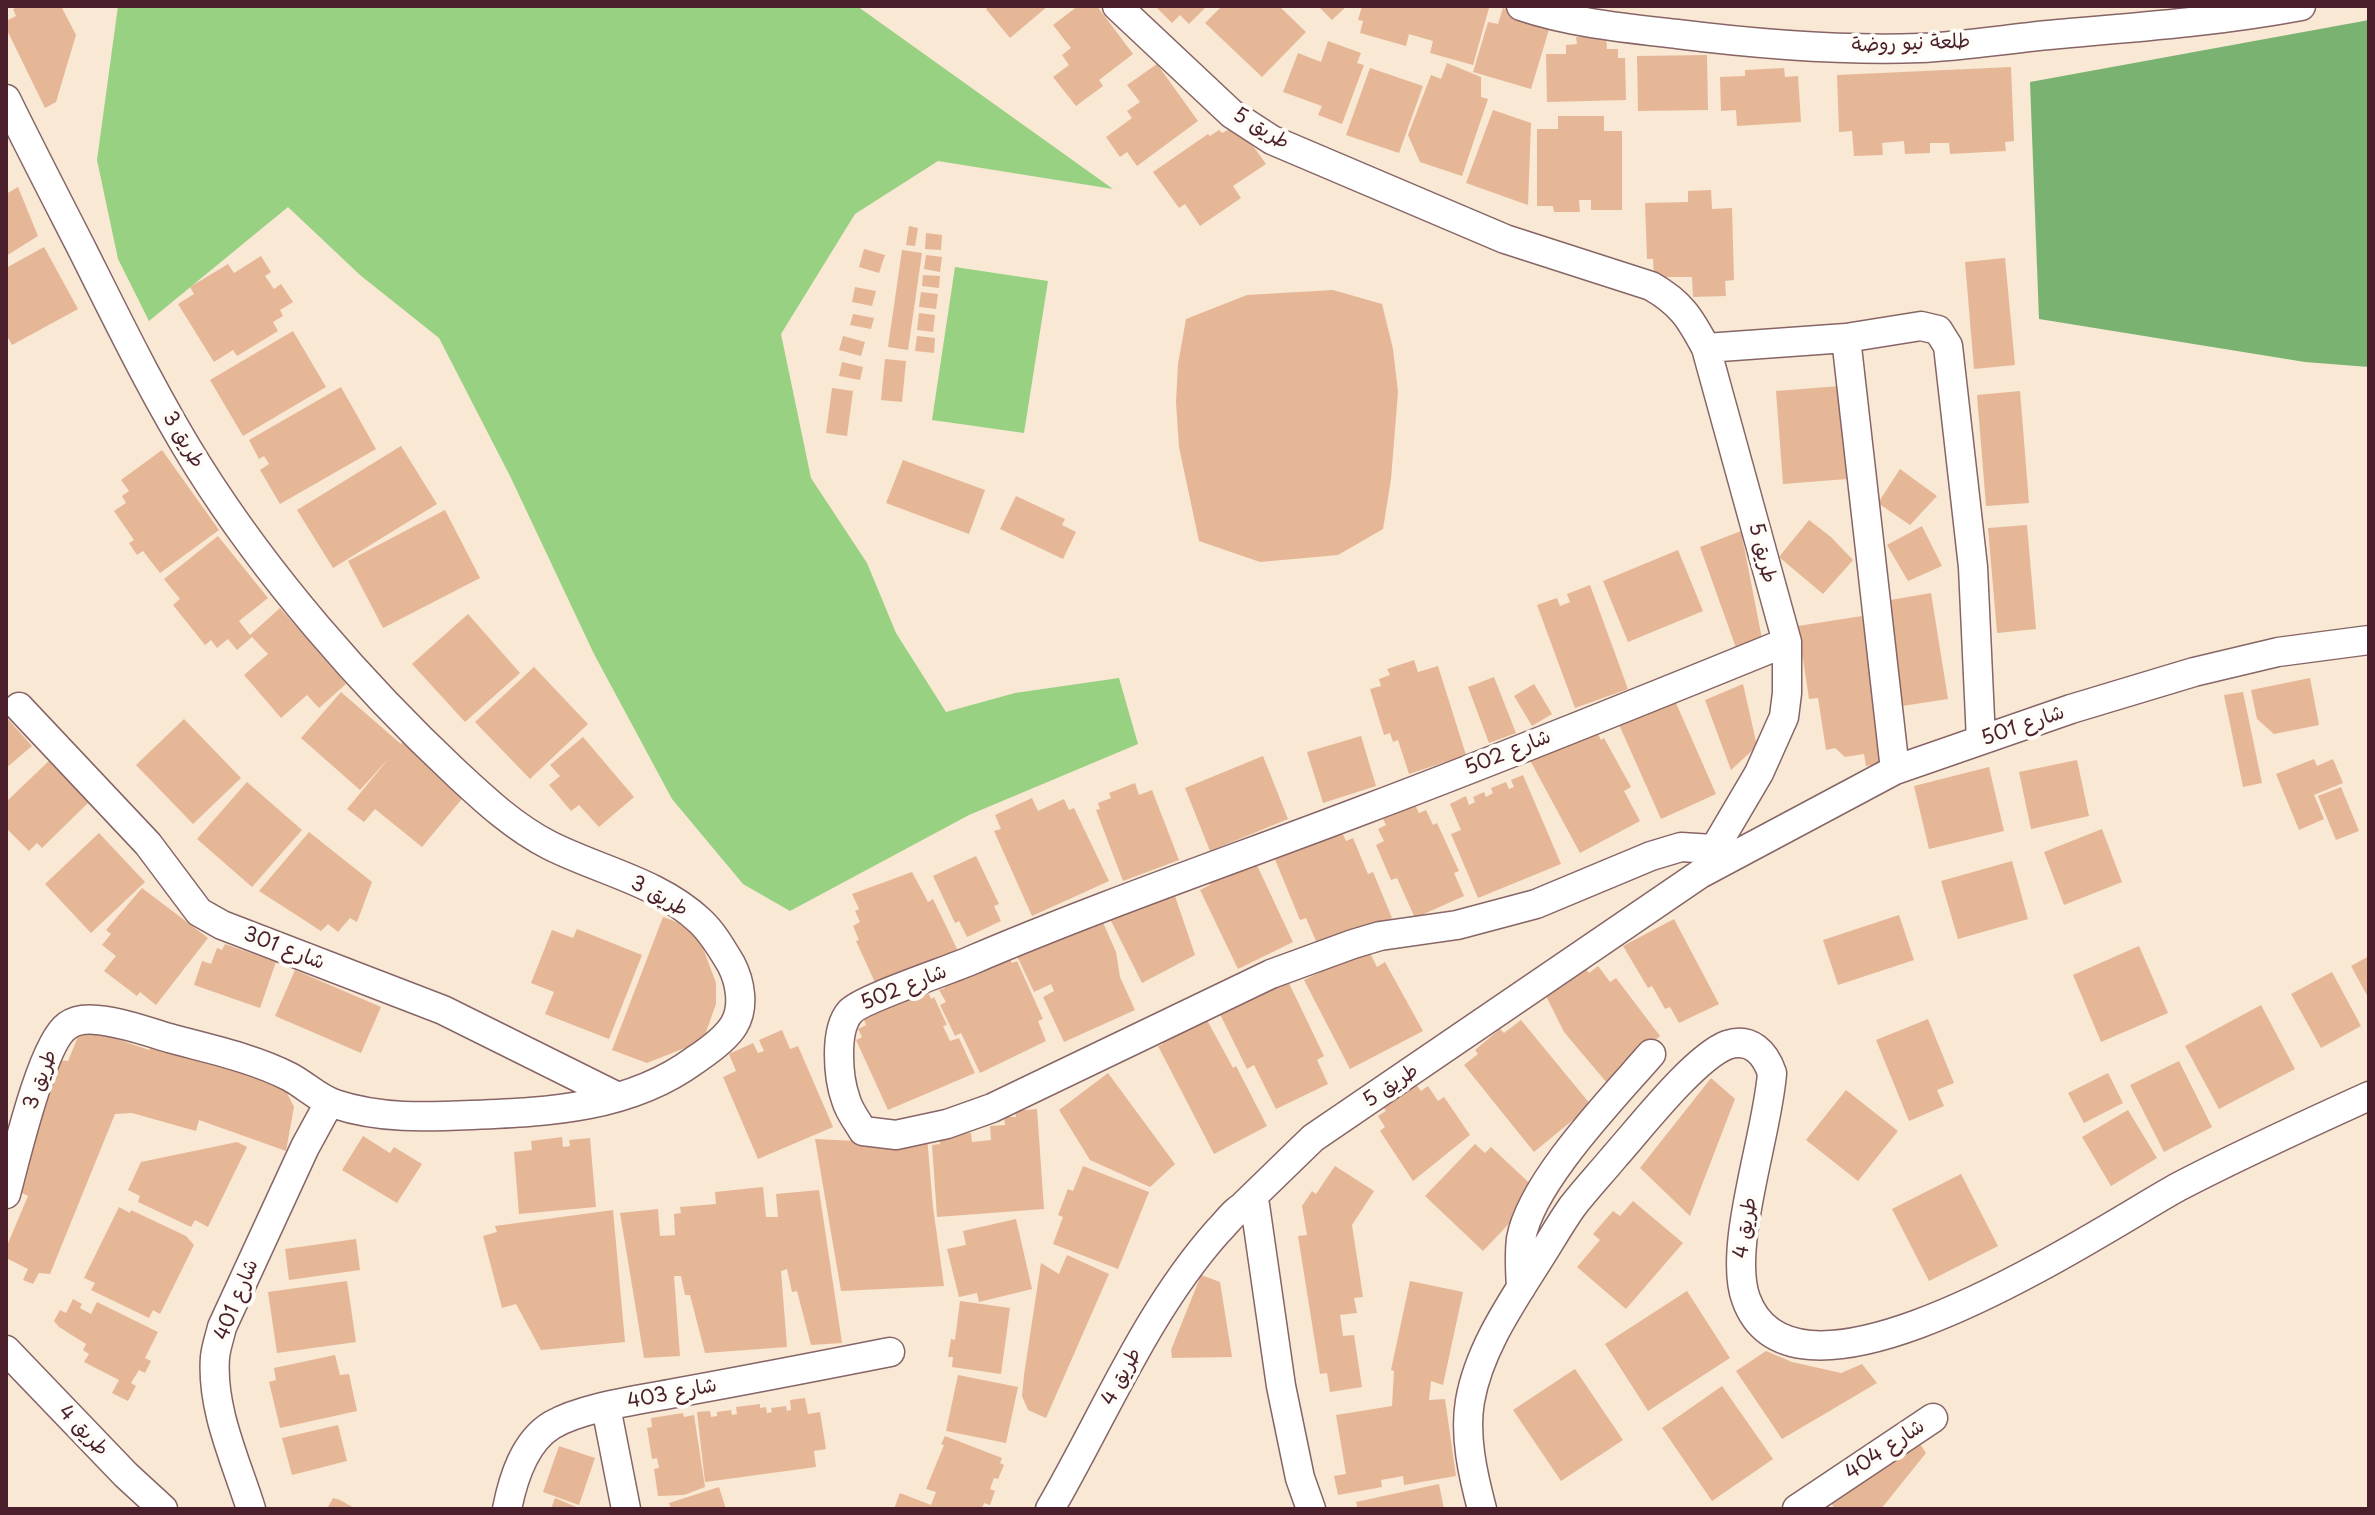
<!DOCTYPE html>
<meta charset="utf-8">
<style>
body{margin:0}
#map{position:relative;width:2375px;height:1515px;overflow:hidden;background:#f8e8d4;font-family:"Playpen Sans",sans-serif}
canvas{display:block}
.frame{position:absolute;inset:0;border:8px solid #4a1f2b;pointer-events:none}
</style>
<div id="map">
<canvas width="2375" height="1515"></canvas>
<div class="frame"></div>
</div>
<script>
const ctx = document.querySelector('canvas').getContext('2d');
ctx.lineJoin = 'round';
function fillPath(path, color) { ctx.fillStyle = color; ctx.fill(path, 'evenodd'); }
function strokePath(path, color, width, dash) { ctx.strokeStyle = color; ctx.lineWidth = width; ctx.lineCap = dash ? 'butt' : 'round'; ctx.setLineDash(dash || []); ctx.stroke(path); }
function drawText(font, color, halo, rows, align = 'center') {
  ctx.font = font + ' "Playpen Sans","Playpen Sans Arabic",sans-serif'; ctx.lineWidth = 8; ctx.setLineDash([]); ctx.textBaseline = 'middle'; ctx.strokeStyle = halo; ctx.fillStyle = color; for (const [text, x, y, turn = 0] of rows) {
    ctx.save(); ctx.translate(x, y); ctx.rotate((+turn || 0) * Math.PI / 180); ctx.textAlign = isNaN(turn) ? turn : align; if (halo) ctx.strokeText(text, 0, 0); ctx.fillText(text, 0, 0); ctx.restore();
  }
}
fillPath(new Path2D(`
 M118,6H857L1113,189L938,161L855,214L781,334L811,478L867,563L896,633L946,712L1015,693L1119,678L1138,744L969,815L790,911L743,884L672,799L594,654L510,476L439,338L360,275L288,207L149,321L118,259L97,160Z
 M955,267L1048,281L1024,433L932,420Z`), '#99d183');
fillPath(new Path2D(`
 M2369,20V367L2305,362L2039,319L2030,82Z`), '#7ab371');
fillPath(new Path2D(`
 M20,6H61L76,35L56,102L45,108L6,28V21L16,16L13,9Z
 M989,6H1048L1010,38L986,9Z
 M1078,6H1097L1133,54L1099,80L1103,86L1076,106L1053,77L1069,65L1062,55L1071,48L1053,25Z
 M1155,6H1207L1189,24L1180,15L1172,23Z
 M1222,6H1279L1306,32L1262,77L1205,23Z
 M1318,6H1347L1332,20Z
 M1362,6H1485L1489,8L1473,65L1430,53L1433,41L1409,34L1406,46L1360,33L1363,21L1358,20Z
 M1503,8L1551,23L1531,89L1473,72L1488,22L1498,24Z
 M1606,36L1607,49H1618V58H1625L1626,100L1547,102L1546,54H1566V45L1577,44L1576,37Z
 M1328,41L1361,53L1357,63L1364,65L1342,124L1318,115L1322,106L1283,92L1298,53L1321,62Z
 M1707,55L1708,110L1638,111L1637,56Z
 M1447,63L1481,77V97L1488,99L1462,176L1420,162L1408,135L1431,75L1441,79Z
 M1157,64L1198,121L1137,166L1127,152L1120,157L1106,137L1132,118L1127,111L1140,102L1127,85Z
 M2011,67L2014,141L2005,142L2006,151L1950,154L1949,143H1930V153L1905,154L1904,141L1882,143L1883,155L1854,156L1852,131L1839,132L1837,75Z
 M1370,68L1423,86L1399,153L1346,135Z
 M1784,68L1785,77L1798,76L1801,122L1737,126L1736,110L1721,111L1720,77L1745,76V70Z
 M1493,110L1531,123L1528,205L1466,183Z
 M1558,116H1604V131H1622V210H1591V200H1579L1580,212H1554L1553,206H1537V129H1558Z
 M1238,125L1266,164L1233,186L1241,198L1200,226L1185,204L1179,208L1153,172L1208,134L1210,136L1219,130L1222,133Z
 M18,187L38,236L6,256V194Z
 M1711,190L1712,209L1732,208L1734,280L1725,281L1726,296L1693,297L1692,277H1654L1653,259H1647L1645,203L1688,202V191Z
 M909,226L918,228L915,246L906,245Z
 M926,233L942,235L941,250L925,249Z
 M44,247L78,309L12,345L6,334V268Z
 M864,249L885,255L879,273L859,267Z
 M902,250L922,253L908,350L888,347Z
 M926,255L942,257L940,272L924,269Z
 M261,256L271,272L265,276L274,289L281,284L293,302L280,310L283,316L273,322L278,331L237,356L233,350L214,362L178,304L194,294L190,287L228,264L234,273Z
 M2005,258L2015,365L1974,369L1965,262Z
 M923,275L940,276L939,288L922,286Z
 M855,287L876,291L872,306L852,302Z
 M1333,290L1382,304L1393,349L1398,392L1391,479L1383,529L1338,555L1260,562L1199,541L1179,447L1176,402L1178,364L1186,319L1247,295Z
 M921,292L938,294L936,309L919,307Z
 M919,313L935,315L933,332L917,330Z
 M853,314L874,318L871,329L850,325Z
 M293,331L326,387L243,436L210,380Z
 M843,336L865,342L861,356L839,350Z
 M917,336L935,338L934,353L915,351Z
 M885,359L906,361L902,402L881,400Z
 M842,362L863,367L860,380L839,376Z
 M1840,386L1847,479L1783,484L1776,391Z
 M341,387L376,449L280,504L260,470L269,464L264,456L259,459L249,440Z
 M832,388L853,391L847,436L826,433Z
 M2020,391L2029,503L1986,506L1977,395Z
 M401,446L437,504L333,568L297,510Z
 M162,450L219,530L160,573L143,551L137,555L129,543L134,540L114,511L126,503L122,496L129,491L121,480Z
 M903,460L985,490L969,534L886,503Z
 M1900,469L1937,496L1910,525L1878,503Z
 M1016,496L1065,519L1062,525L1076,532L1063,559L1000,529Z
 M445,510L480,578L383,628L348,561Z
 M1809,520L1831,537L1853,560L1823,594L1779,557Z
 M2027,525L2036,629L1997,633L1988,528Z
 M1922,526L1942,566L1908,581L1887,545Z
 M1741,531L1763,644L1740,659L1700,547Z
 M218,536L268,598L239,621L250,635L280,608L346,684L319,708L307,695L281,718L244,675L268,654L252,637L237,650L228,639L217,648L211,640L205,645L173,605L180,599L164,579Z
 M1678,550L1703,611L1628,642L1603,581Z
 M1590,585L1628,689L1575,708L1537,605L1557,598L1560,606L1570,602L1567,594Z
 M1931,593L1948,699L1902,706L1885,601Z
 M468,614L520,673L465,722L412,664Z
 M1862,616L1884,763L1866,766L1864,754L1845,757L1835,748L1826,750L1818,698L1809,699L1798,626Z
 M1414,660L1418,672L1438,666L1466,755L1409,774L1398,740L1393,742L1390,733L1384,735L1370,689L1381,686L1379,679L1390,675L1387,669Z
 M534,667L588,724L530,779L475,722Z
 M1494,677L1516,733L1489,743L1468,687Z
 M2310,678L2319,725L2274,734L2257,719L2251,690Z
 M1534,684L1552,714L1532,726L1514,696Z
 M1743,684L1757,746L1731,770L1705,700Z
 M341,692L401,744L403,741L466,794L422,847L375,809L364,822L347,809L390,757L360,790L301,738Z
 M2243,692L2262,783L2243,787L2224,695Z
 M1672,694L1716,794L1661,819L1616,718Z
 M6,717L32,746L6,768Z
 M184,719L241,778L193,824L136,765Z
 M1593,724L1601,740L1604,738L1631,787L1624,791L1640,821L1580,853L1526,753Z
 M1361,736L1376,786L1323,803L1307,752Z
 M583,737L634,797L599,827L579,805L571,811L549,785L560,776L550,765Z
 M54,756L94,797L42,848L37,843L29,851L6,828V802Z
 M1263,756L1288,819L1210,851L1185,788Z
 M2314,759L2317,766L2333,759L2343,783L2314,795L2324,819L2299,830L2276,774Z
 M2077,760L2089,816L2031,829L2019,772Z
 M1989,767L2004,831L1929,849L1914,786Z
 M1523,775L1561,864L1478,898L1451,834L1461,830L1450,804L1466,796L1469,805L1475,802L1473,797L1484,792L1486,797L1493,793L1491,788L1506,782L1509,789L1514,787L1511,780Z
 M247,782L302,830L252,887L197,839Z
 M1135,783L1139,795L1152,790L1179,860L1123,881L1096,810L1100,809L1098,803L1111,798L1109,793Z
 M2341,787L2359,831L2336,840L2318,796Z
 M1032,798L1038,811L1064,799L1069,810L1074,808L1109,881L1032,916L994,831L1001,829L995,815Z
 M1415,805L1419,813L1426,810L1433,825L1437,823L1459,871L1454,873L1464,896L1415,918L1397,878L1391,880L1376,845L1384,841L1378,829L1386,825L1383,819Z
 M1340,828L1346,841L1353,838L1368,874L1373,872L1392,918L1319,948L1306,918L1300,920L1274,857Z
 M2102,829L2122,882L2064,905L2044,852Z
 M309,832L372,882L357,922L350,918L338,932L328,924L321,931L259,891Z
 M99,833L145,882L91,933L45,884Z
 M976,856L999,904L994,906L1001,921L967,937L959,921L955,923L933,876Z
 M1255,861L1293,942L1238,969L1200,890L1210,885L1206,877Z
 M2012,861L2028,919L1958,939L1941,881Z
 M912,872L928,902L933,899L958,951L878,989L856,941L859,940L853,926L860,922L855,911L859,909L852,894Z
 M142,888L208,938L156,1005L140,992L137,996L104,971L116,956L102,945L111,934L106,930Z
 M1174,893L1195,955L1142,983L1107,913Z
 M1899,915L1914,960L1838,985L1823,940Z
 M663,917L696,929L716,983V1004L705,1035L690,1046L647,1063L612,1050Z
 M1101,918L1116,952L1120,977L1135,1010L1064,1042L1043,997L1054,991L1051,984L1034,992L1016,954Z
 M1674,919L1719,1004L1679,1023L1670,1007L1665,1009L1652,986L1648,988L1623,946Z
 M577,929L642,955L609,1039L545,1014L554,992L531,983L552,930L573,938Z
 M225,944L276,962L260,1008L194,985L202,961L211,964L217,948L222,950Z
 M2139,946L2168,1013L2101,1042L2073,975Z
 M1005,947L1012,963L1017,961L1043,1019L1038,1021L1046,1041L980,1073L961,1033L955,1036L940,1005L946,1002L939,990L945,988L940,977Z
 M1368,949L1377,967L1385,962L1423,1031L1350,1069L1304,980Z
 M2369,956V999L2351,966Z
 M1581,963L1589,973L1598,966L1610,982L1616,978L1660,1036L1607,1083L1564,1032L1545,994Z
 M295,970L381,1007L361,1053L275,1016Z
 M2332,972L2361,1026L2321,1048L2291,994Z
 M1285,975L1324,1056L1317,1060L1328,1084L1276,1109L1254,1065L1247,1069L1217,1008Z
 M927,989L931,999L934,997L947,1025L943,1026L950,1041L959,1038L975,1073L888,1110L856,1040L862,1037L858,1029L866,1025L862,1015Z
 M2261,1005L2295,1069L2219,1109L2185,1046Z
 M1197,1018L1200,1024L1207,1020L1233,1068L1236,1066L1267,1126L1214,1154L1158,1046L1163,1044L1160,1038Z
 M1928,1019L1954,1083L1937,1090L1944,1106L1909,1121L1876,1040Z
 M1521,1020L1591,1105L1534,1152L1464,1065L1478,1054L1475,1050L1500,1029L1504,1033Z
 M82,1027L149,1050L152,1043L283,1085L294,1107L286,1151L199,1120L196,1131L132,1113L115,1114L50,1274L39,1273L33,1284L23,1280L28,1269L6,1258V1248L28,1196L18,1191L36,1140L29,1136L57,1060L68,1061Z
 M782,1030L790,1049L798,1046L833,1127L758,1159L723,1077L736,1071L729,1054L753,1043L758,1053L764,1051L759,1040Z
 M2179,1061L2212,1127L2164,1152L2130,1085Z
 M1108,1073L1175,1164L1150,1187L1090,1160L1059,1110Z
 M2108,1073L2123,1103L2084,1123L2068,1093Z
 M1711,1078L1735,1099L1690,1216L1640,1168Z
 M1414,1082L1421,1091L1428,1086L1438,1101L1444,1097L1470,1135L1413,1181L1380,1131L1385,1127L1378,1116L1386,1111L1381,1104Z
 M1846,1090L1898,1131L1858,1181L1806,1140Z
 M1037,1109L1044,1209L937,1217L932,1145L940,1144L939,1135L971,1133L972,1142L991,1140L990,1126L1005,1125L1004,1117H1016L1015,1111Z
 M2128,1110L2157,1158L2111,1186L2082,1137Z
 M363,1136L390,1153L394,1147L422,1164L397,1203L342,1170Z
 M562,1137L563,1147L570,1146L569,1140L590,1138L596,1207L519,1214L514,1152L532,1150L531,1141Z
 M927,1137L933,1207L944,1286L841,1291L815,1139L898,1143Z
 M237,1142L247,1147L208,1227L195,1220L191,1227L138,1202L140,1196L128,1190L141,1162Z
 M1475,1144L1485,1153L1491,1147L1539,1192L1483,1251L1425,1196Z
 M1083,1166L1149,1192L1118,1269L1053,1244L1063,1217L1058,1215L1068,1189L1073,1191Z
 M1335,1166L1374,1191L1352,1225L1363,1297L1354,1298L1357,1313L1340,1315L1343,1336L1354,1335L1362,1387L1330,1392L1327,1373L1320,1374L1298,1236L1307,1235L1302,1206L1312,1191L1316,1194Z
 M1961,1174L1998,1246L1929,1281L1892,1209Z
 M763,1187L766,1217H778L776,1194L819,1190L842,1343L811,1345L797,1291L792,1292L787,1269L781,1271L787,1347L705,1353L690,1295H685L681,1276H674L680,1356L644,1358L620,1213L658,1209L660,1236L675,1235L674,1214L681,1213L680,1207L716,1204L715,1192Z
 M1633,1201L1683,1243L1626,1309L1577,1267L1600,1240L1593,1234L1613,1211L1620,1216Z
 M119,1207L130,1213L131,1210L186,1236L194,1245L160,1314L153,1310L149,1318L91,1290L95,1283L84,1278Z
 M613,1210L625,1342L541,1350L516,1304L502,1308L483,1236L497,1232L495,1226Z
 M1016,1219L1032,1289L979,1302L977,1293L959,1297L947,1249L966,1245L963,1231Z
 M356,1239L360,1270L289,1280L285,1249Z
 M1067,1255L1109,1274L1046,1418L1028,1410L1022,1396L1024,1375L1041,1263L1059,1274Z
 M1201,1275L1220,1282L1232,1357L1172,1358L1171,1350Z
 M347,1281L356,1342L277,1353L268,1292Z
 M1410,1281L1463,1292L1443,1385L1431,1381L1429,1400L1445,1399L1456,1476L1404,1485L1403,1476L1381,1480L1382,1487L1338,1495L1334,1476L1346,1474L1336,1415L1392,1406L1394,1371L1391,1370Z
 M1687,1291L1730,1358L1648,1411L1605,1344Z
 M73,1299L82,1304L80,1308L91,1314L97,1302L158,1332L145,1358L151,1361L145,1373L139,1370L131,1383L136,1386L128,1401L112,1393L119,1380L84,1362L89,1354L83,1350L86,1344L59,1327L54,1321L60,1310L66,1313Z
 M960,1301L1010,1308L1001,1374L952,1367L953,1357H948L951,1339L955,1340Z
 M1766,1351L1792,1362L1841,1373L1862,1364L1877,1383L1782,1439L1736,1371Z
 M335,1355L340,1375L349,1374L357,1411L280,1428L269,1382L276,1380L274,1368Z
 M1575,1369L1623,1440L1561,1481L1513,1410Z
 M958,1375L1018,1387L1006,1443L946,1431Z
 M1722,1386L1773,1459L1712,1501L1662,1428Z
 M805,1398L808,1414L820,1412L826,1449L814,1451L816,1467L705,1482L697,1412L710,1411L711,1417L717,1416V1412L731,1410L732,1415L737,1414L736,1407L760,1404V1408L766,1407L767,1413L772,1412L771,1408L786,1406L787,1411L791,1410L790,1400Z
 M683,1413L684,1417L694,1415L705,1487L684,1495L658,1496L654,1469L659,1468L657,1458L652,1459L647,1428L652,1427L651,1418Z
 M338,1425L347,1461L292,1475L282,1438Z
 M945,1436L1002,1458L1000,1463L1004,1465L998,1479L994,1478L990,1489L995,1491L990,1505L984,1503L982,1509H894L900,1493L931,1505L936,1492L926,1489L944,1445L941,1444Z
 M1916,1438L1926,1453L1881,1509H1835L1828,1499Z
 M559,1446L595,1458L579,1505L543,1492Z
 M1439,1484L1444,1509H1358L1356,1502Z
 M719,1487L726,1509H671L669,1503Z
 M333,1498L340,1500L356,1509H327Z
 M555,1498L581,1509H551Z`), '#e6b796');
const street = new Path2D(`
 M1117,6L1232,114L1272,140L1505,239L1651,286C1681,303 1690,318 1706,348L1787,642V693L1784,717L1759,773L1706,863
 M1521,6C1571,23 1625,28 1677,34C1757,44 1840,51 1920,48C1966,46 2013,38 2059,34C2141,27 2221,21 2301,6
 M6,99C31,150 57,200 83,251C119,323 155,397 198,466C267,576 362,685 457,774C485,800 514,827 549,845C598,870 659,882 700,921C713,933 722,949 731,964C740,981 745,1007 734,1025C727,1037 707,1052 695,1060C630,1108 549,1112 472,1115C426,1117 380,1119 335,1104C319,1099 305,1085 290,1077C253,1058 209,1049 169,1038C146,1031 121,1022 97,1020C87,1019 75,1020 67,1026C42,1043 15,1161 6,1194
 M1846,338L1895,770
 M1706,348L1846,338L1921,326L1938,330L1948,346L1973,567L1981,740
 M19,707L148,844L199,912L222,925L443,1010L618,1097
 M1713,849L1681,847L1651,856L1536,904L1457,925L1380,936L1353,944L1271,974L992,1108L947,1124L896,1135L863,1131C857,1121 849,1111 846,1100C838,1078 834,1030 850,1012C861,999 950,970 972,960C1101,905 1235,859 1366,809C1507,756 1647,699 1787,642
 M1244,1205L1313,1138L1700,874L1895,770L2071,709L2194,672L2278,652L2369,640
 M1521,1288C1520,1271 1519,1255 1521,1239C1531,1182 1613,1098 1651,1054
 M6,1350L126,1475L163,1509
 M606,1407L626,1509
 M251,1509C236,1461 211,1409 215,1357C216,1347 220,1336 222,1327L305,1147L329,1103
 M507,1509C513,1479 524,1442 552,1425C583,1407 639,1400 675,1393C747,1380 819,1366 890,1352
 M1050,1509C1104,1416 1146,1312 1218,1231C1228,1221 1236,1208 1250,1203L1255,1205L1281,1386L1300,1478L1311,1509
 M1482,1509C1473,1475 1464,1436 1470,1401C1479,1349 1512,1302 1539,1259C1550,1242 1560,1224 1572,1207C1585,1190 1601,1173 1615,1156C1640,1128 1694,1058 1727,1045C1751,1037 1765,1053 1772,1073C1768,1133 1727,1248 1746,1299C1796,1437 2105,1227 2178,1187C2241,1154 2305,1125 2369,1096
 M1797,1509L1933,1418`);
strokePath(street, '#876566', 31);
strokePath(street, '#fff', 28);
drawText('20px', '#4a1f2b', '#fdfcf7', [
 ["طلعة نيو روضة",1911,44,-2],
 ["طريق 5",1261,129,31],
 ["طريق 3",183,440,59],
 ["طريق 5",1762,553,76],
 ["شارع 501",2023,726,-19],
 ["شارع 502",1508,753,-22],
 ["طريق 3",659,897,29],
 ["شارع 301",284,949,21],
 ["شارع 502",904,988,-22],
 ["طريق 3",41,1080,-70],
 ["طريق 5",1391,1086,-34],
 ["طريق 4",1746,1228,-81],
 ["شارع 401",237,1300,-68],
 ["طريق 4",1122,1377,-62],
 ["شارع 403",672,1394,-11],
 ["طريق 4",83,1431,46],
 ["شارع 404",1885,1450,-34]
]);
</script>
